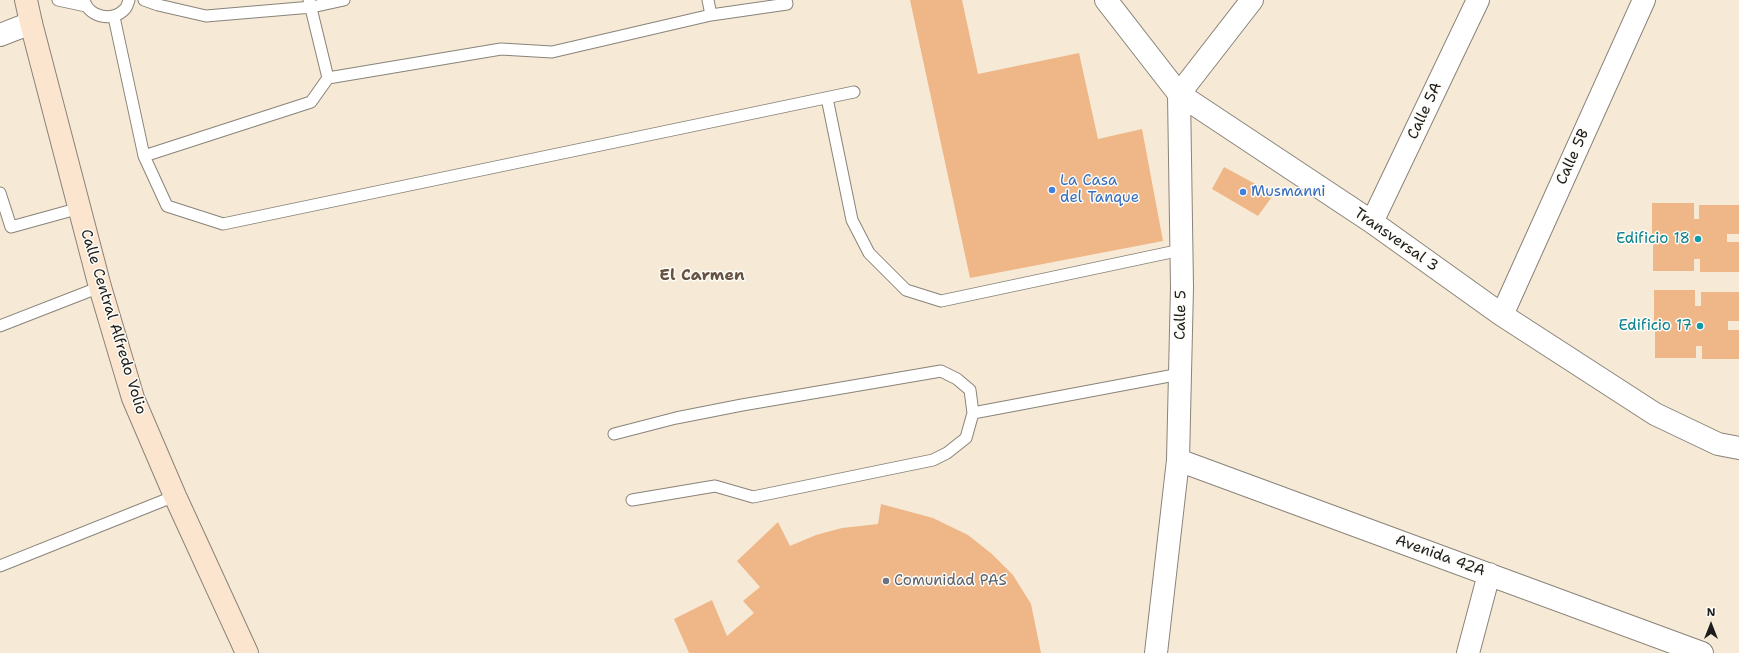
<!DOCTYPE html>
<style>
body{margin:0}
#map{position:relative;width:1739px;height:653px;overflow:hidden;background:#f6ead6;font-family:"Shantell Sans",sans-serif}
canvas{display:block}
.north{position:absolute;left:1691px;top:605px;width:40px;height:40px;-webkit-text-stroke:3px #fdfcf7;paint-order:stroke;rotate:0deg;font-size:11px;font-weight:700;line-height:16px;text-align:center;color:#1c1c1c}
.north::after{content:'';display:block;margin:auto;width:14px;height:18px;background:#1c1c1c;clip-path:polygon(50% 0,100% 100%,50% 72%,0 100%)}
</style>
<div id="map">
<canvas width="1739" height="653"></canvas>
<div class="north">N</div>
</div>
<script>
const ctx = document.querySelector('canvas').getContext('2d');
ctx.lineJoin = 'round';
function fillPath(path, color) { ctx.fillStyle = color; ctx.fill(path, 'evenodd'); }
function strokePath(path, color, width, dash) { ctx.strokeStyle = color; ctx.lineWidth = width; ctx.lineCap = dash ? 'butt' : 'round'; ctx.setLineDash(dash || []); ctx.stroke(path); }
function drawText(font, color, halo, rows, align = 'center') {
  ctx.font = font + ' "Shantell Sans",sans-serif'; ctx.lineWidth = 3; ctx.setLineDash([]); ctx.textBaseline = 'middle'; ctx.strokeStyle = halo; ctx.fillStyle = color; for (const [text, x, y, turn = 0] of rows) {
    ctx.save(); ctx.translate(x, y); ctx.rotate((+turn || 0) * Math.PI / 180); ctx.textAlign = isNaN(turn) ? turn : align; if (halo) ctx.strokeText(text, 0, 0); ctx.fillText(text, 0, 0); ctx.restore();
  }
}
fillPath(new Path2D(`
 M910,0H962L978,74L1079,53L1098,139L1142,129L1163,241L970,278Z
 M1224,167L1274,194L1258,216L1212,189Z
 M1652,203H1694V219H1699V205H1739V234H1727V242H1739V272H1700V259H1694V271H1653V240H1669V237H1652Z
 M1654,290H1695V306H1701V292H1739V321H1728V330H1739V359H1702V346H1696V358H1655V328H1671V324H1654Z
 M881,504L933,518L968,535L992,554L1013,575L1031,604L1041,653H689L674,619L712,600L727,636L754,613L743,601L760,587L737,561L778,522L790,546L816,535L842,528L878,524Z`), '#efb688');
const lane = new Path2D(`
 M58,0L86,6
 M84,0C89,18 113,22 125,9C127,7 128,3 129,0
 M144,0L158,5L206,16L312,7L344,0
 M309,0L328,78L501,49L552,52L711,15L708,0
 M711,15L787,4L786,0
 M114,17L144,156L167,206L223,224L854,92
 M827,98L852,220L869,253L906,290L941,301L1181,250
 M144,156L311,102L328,78
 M0,193L11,227L80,208
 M0,326L100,287
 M614,434L676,418L742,405L941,371L957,379L970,390L973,413
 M632,500L715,486L753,497L933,460L947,453L966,438L973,413L1180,374
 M0,566L175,496`);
const street = new Path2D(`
 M1106,0L1179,94L1372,222L1502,315L1655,414L1718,444L1739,448
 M0,35L31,23
 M1372,222L1478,0
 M1502,315L1644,0
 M1178,460L1702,653
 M1156,653L1178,460L1182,287L1179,94L1252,0
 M1468,653L1489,574`);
const secondary = new Path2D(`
 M26,0L31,23L100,287L133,398L175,496L247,653`);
strokePath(lane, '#898379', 13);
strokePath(street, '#898379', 24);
strokePath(secondary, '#898379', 24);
strokePath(lane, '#fff', 11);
strokePath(street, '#fff', 22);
strokePath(secondary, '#fce5cf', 22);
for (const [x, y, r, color] of [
 [1052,190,4,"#3f7fe0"],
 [1243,192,4,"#3f7fe0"],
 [1698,239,4,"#0f9aa8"],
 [1700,326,4,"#0f9aa8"],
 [886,581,4,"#6b7280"]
]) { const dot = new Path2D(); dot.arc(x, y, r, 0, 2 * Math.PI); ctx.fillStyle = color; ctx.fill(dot); strokePath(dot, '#fdfcf7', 1.5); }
drawText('15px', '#1c1c1c', '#fdfcf7', [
 ["Calle 5A",1425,111,-65],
 ["Calle 5B",1573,157,-66],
 ["Transversal 3",1396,240,35],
 ["Calle 5",1181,315,-89],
 ["Calle Central Alfredo Volio",113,322,73],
 ["Avenida 42A",1440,556,20]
]);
drawText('15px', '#366cbe', '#fdfcf7', [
 ["La Casa",1060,181],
 ["del Tanque",1060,198],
 ["Musmanni",1251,192]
], 'left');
drawText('15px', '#0d838f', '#fdfcf7', [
 ["Edificio 18",1690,239],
 ["Edificio 17",1692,326]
], 'right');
drawText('15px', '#5b616d', '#fdfcf7', [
 ["Comunidad PAS",894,581]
], 'left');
drawText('bold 16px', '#665242', '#fdfcf7', [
 ["El Carmen",702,276]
]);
</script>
